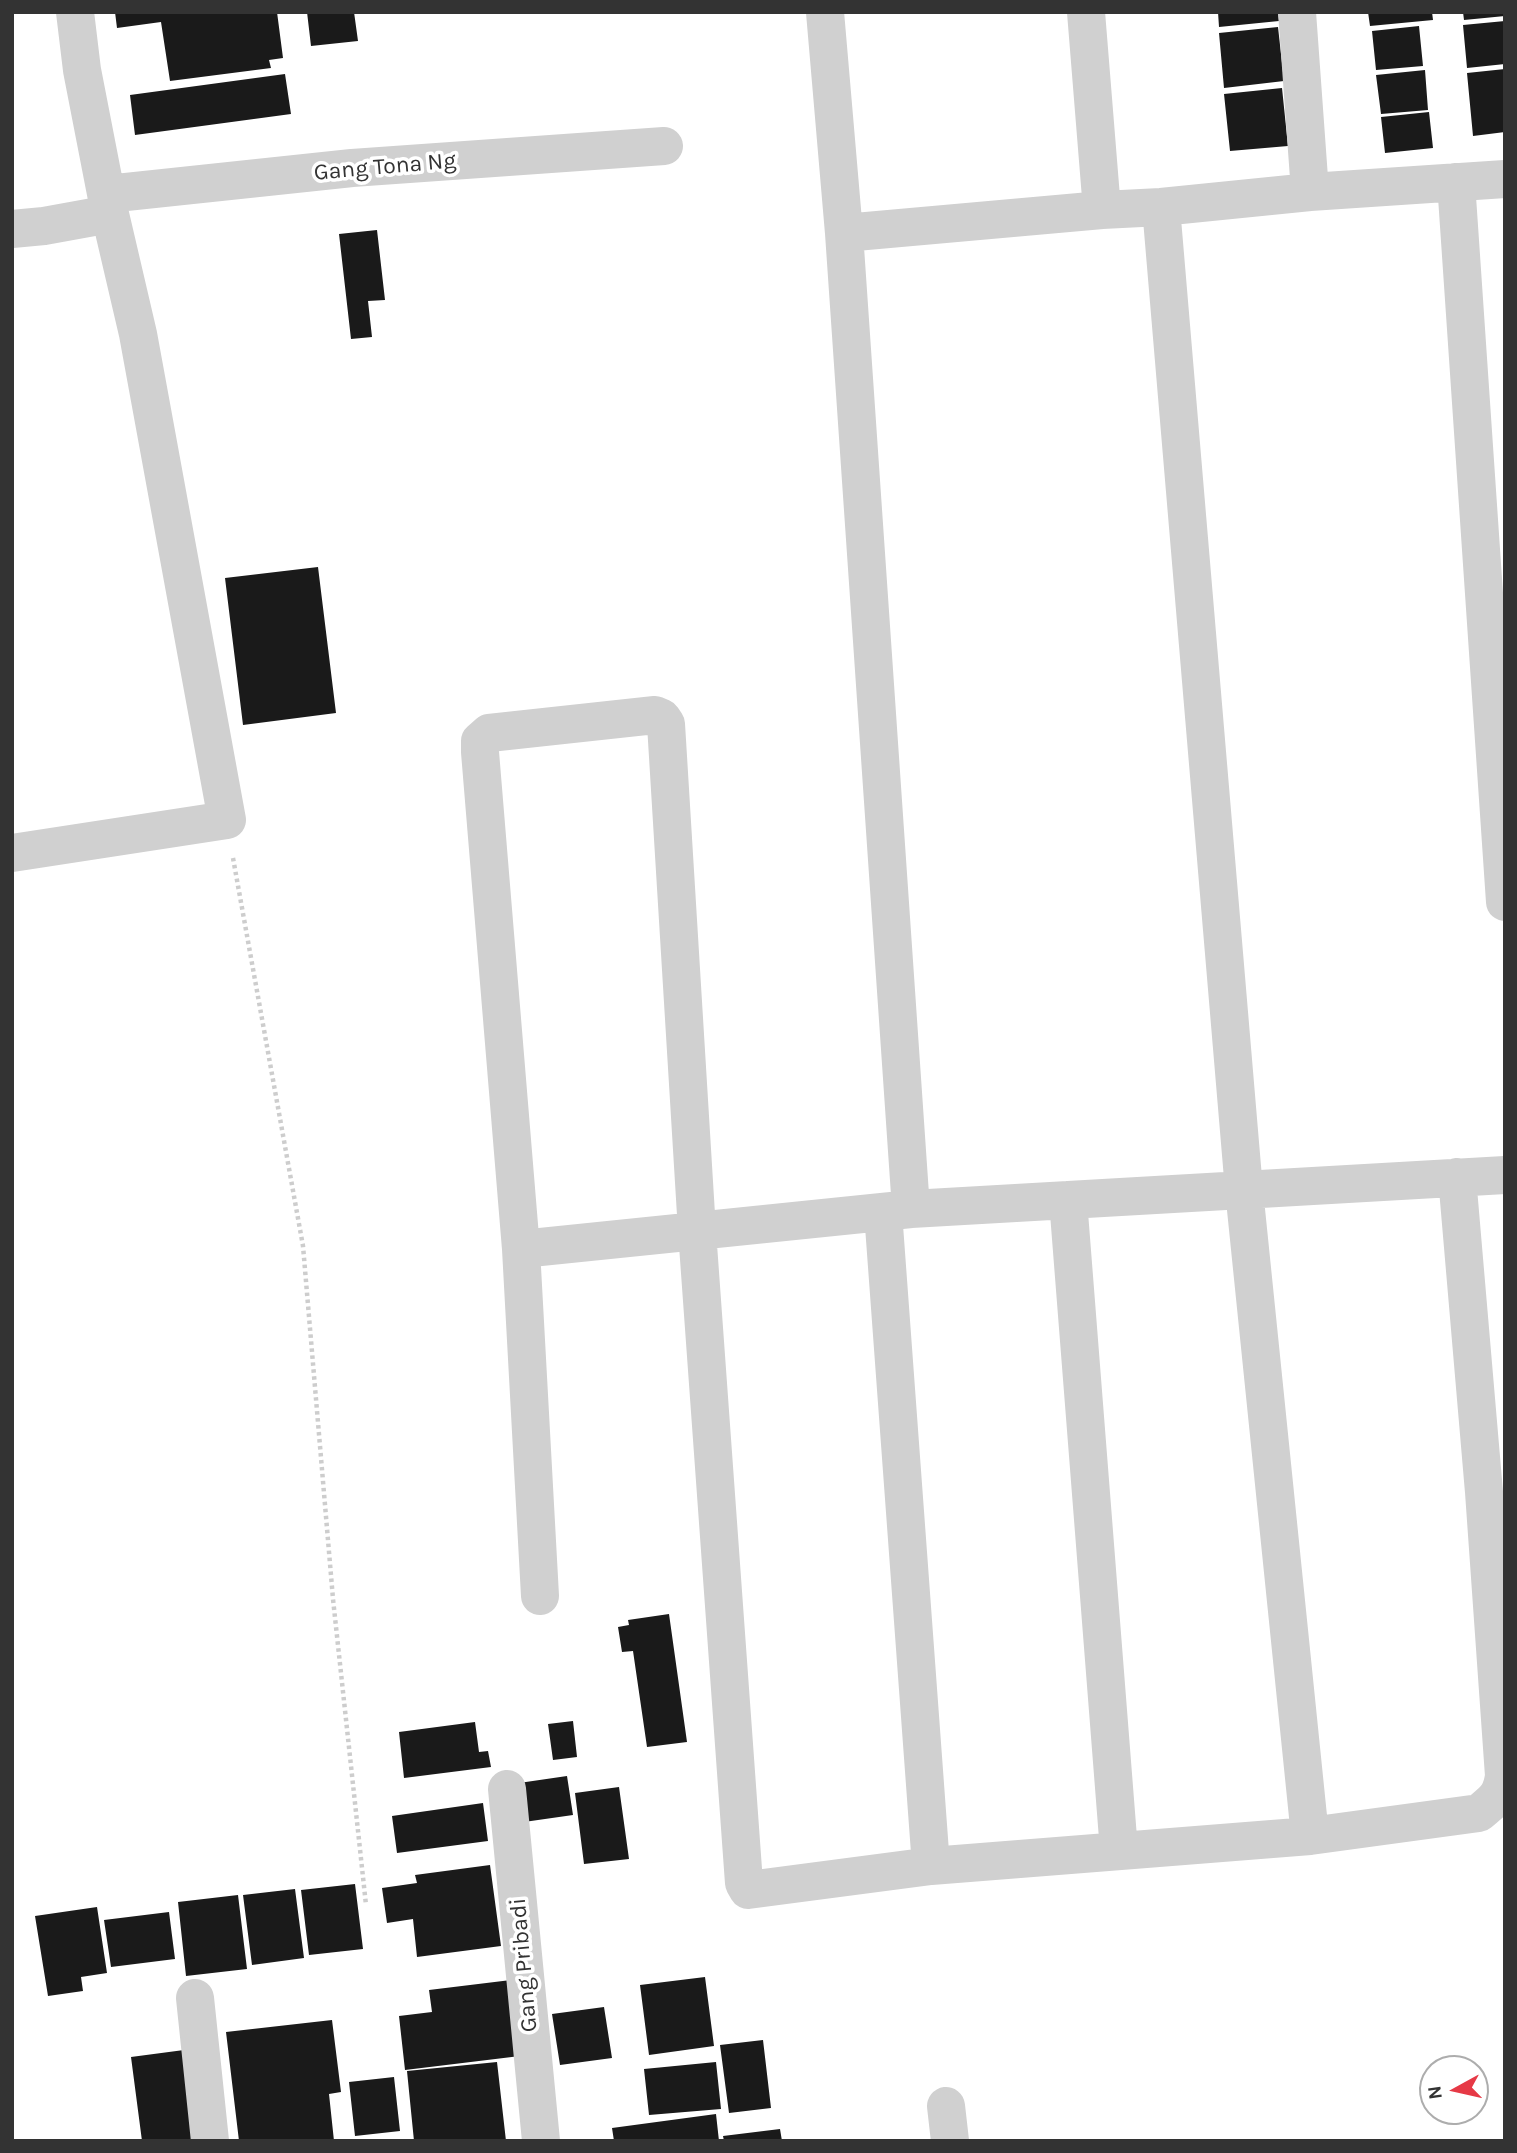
<!DOCTYPE html>
<style>
body{margin:0}
#map{position:relative;width:1517px;height:2153px;overflow:hidden;background:#fff;font-family:Karla,sans-serif}
canvas{display:block}
.frame{position:absolute;inset:0;border:14px solid #333;pointer-events:none}
.north{position:absolute;left:1419px;top:2055px;width:70px;height:70px;box-sizing:border-box;background:#fff;border:2px solid #adadad;border-radius:50%;rotate:262deg;font-size:19px;font-weight:700;line-height:28px;text-align:center;color:#333}
.north::after{content:'';display:block;margin:auto;width:24px;height:32px;background:#e63946;clip-path:polygon(50% 0,100% 100%,50% 72%,0 100%)}
</style>
<div id="map">
<canvas width="1517" height="2153"></canvas>
<div class="frame"></div>
<div class="north">N</div>
</div>
<script>
const ctx = document.querySelector('canvas').getContext('2d');
ctx.lineJoin = 'round';
function fillPath(path, color) { ctx.fillStyle = color; ctx.fill(path, 'evenodd'); }
function strokePath(path, color, width, dash) { ctx.strokeStyle = color; ctx.lineWidth = width; ctx.lineCap = dash ? 'butt' : 'round'; ctx.setLineDash(dash || []); ctx.stroke(path); }
function drawText(font, color, halo, rows, align = 'center') {
  ctx.font = font + ' Karla,sans-serif'; ctx.lineWidth = 7; ctx.setLineDash([]); ctx.textBaseline = 'middle'; ctx.strokeStyle = halo; ctx.fillStyle = color; for (const [text, x, y, turn = 0] of rows) {
    ctx.save(); ctx.translate(x, y); ctx.rotate((+turn || 0) * Math.PI / 180); ctx.textAlign = isNaN(turn) ? turn : align; if (halo) ctx.strokeText(text, 0, 0); ctx.fillText(text, 0, 0); ctx.restore();
  }
}
fillPath(new Path2D(`
 M115,12H277L283,58L269,60L271,68L170,81L161,22L117,28Z
 M307,12H354L358,41L311,46Z
 M1218,12H1278L1279,21L1219,27Z
 M1368,12H1432L1433,20L1370,26Z
 M1463,12H1505V16L1464,20Z
 M1505,21V64L1467,68L1463,25Z
 M1419,26L1423,66L1376,70L1372,31Z
 M1278,27L1284,81L1224,88L1219,33Z
 M1505,69V132L1473,136L1467,73Z
 M1425,70L1428,110L1381,114L1376,75Z
 M285,74L291,114L135,135L130,95Z
 M1282,88L1288,146L1230,151L1224,94Z
 M1429,112L1433,148L1385,153L1381,117Z
 M377,230L385,300L368,301L372,337L351,339L339,234Z
 M318,567L336,713L243,725L225,578Z
 M669,1614L687,1742L647,1747L633,1651L622,1652L618,1627L629,1625L628,1620Z
 M573,1721L577,1757L553,1760L548,1724Z
 M475,1722L479,1752L488,1751L491,1767L404,1778L399,1732Z
 M567,1776L573,1815L524,1822L519,1783Z
 M619,1787L629,1859L584,1864L575,1793Z
 M483,1803L488,1841L397,1853L392,1816Z
 M490,1865L501,1946L417,1957L413,1919L387,1923L382,1888L417,1883L415,1875Z
 M355,1884L363,1949L309,1955L301,1890Z
 M295,1889L304,1958L252,1965L243,1895Z
 M238,1895L247,1969L186,1976L178,1902Z
 M97,1907L107,1973L81,1977L83,1991L48,1996L35,1916Z
 M169,1912L175,1959L111,1967L104,1920Z
 M705,1977L714,2046L649,2055L640,1985Z
 M511,1980L520,2056L405,2070L399,2016L432,2012L429,1990Z
 M604,2007L612,2058L560,2065L552,2014Z
 M332,2020L341,2092L329,2094L334,2141H239L226,2032Z
 M763,2040L771,2108L729,2113L720,2045Z
 M184,2050L196,2141H142L131,2057Z
 M497,2062L506,2141H414L407,2071Z
 M716,2062L721,2109L649,2115L644,2069Z
 M394,2077L400,2131L355,2136L349,2082Z
 M716,2114L719,2141H614L612,2128Z
 M780,2129L782,2141H724L723,2136Z`), '#1a1a1a');
strokePath(new Path2D(`
 M233,858L303,1246L333,1599L366,1905`), '#cdcdcd', 4.5, [3.5, 3.5]);
strokePath(new Path2D(`
 M825,12L844,233L911,1209
 M1086,12L1102,210
 M1297,12L1310,192
 M1456,182L1505,902
 M107,194L352,168L664,146
 M1161,207L1244,1190L1310,1836
 M12,229L44,226L110,214
 M844,233L1102,210L1161,207L1310,192L1505,179
 M12,853L227,820L138,334L110,214L82,70L75,12
 M1068,1200L1119,1851
 M883,1212L931,1866
 M521,1249L911,1209L1505,1175
 M540,1596L521,1249L480,752V741L489,733L655,715L662,718L666,724L697,1231L744,1883L748,1890L931,1866L1310,1836L1479,1813C1494,1800 1501,1797 1504,1776L1484,1492L1457,1177
 M507,1789L541,2141
 M195,1998L210,2141
 M946,2106L950,2141`), '#d0d0d0', 38);
drawText('23px', '#333', '#fff', [
 ["Gang Tona Ng",385,167,-5],
 ["Gang Pribadi",524,1965,-95]
]);
</script>
